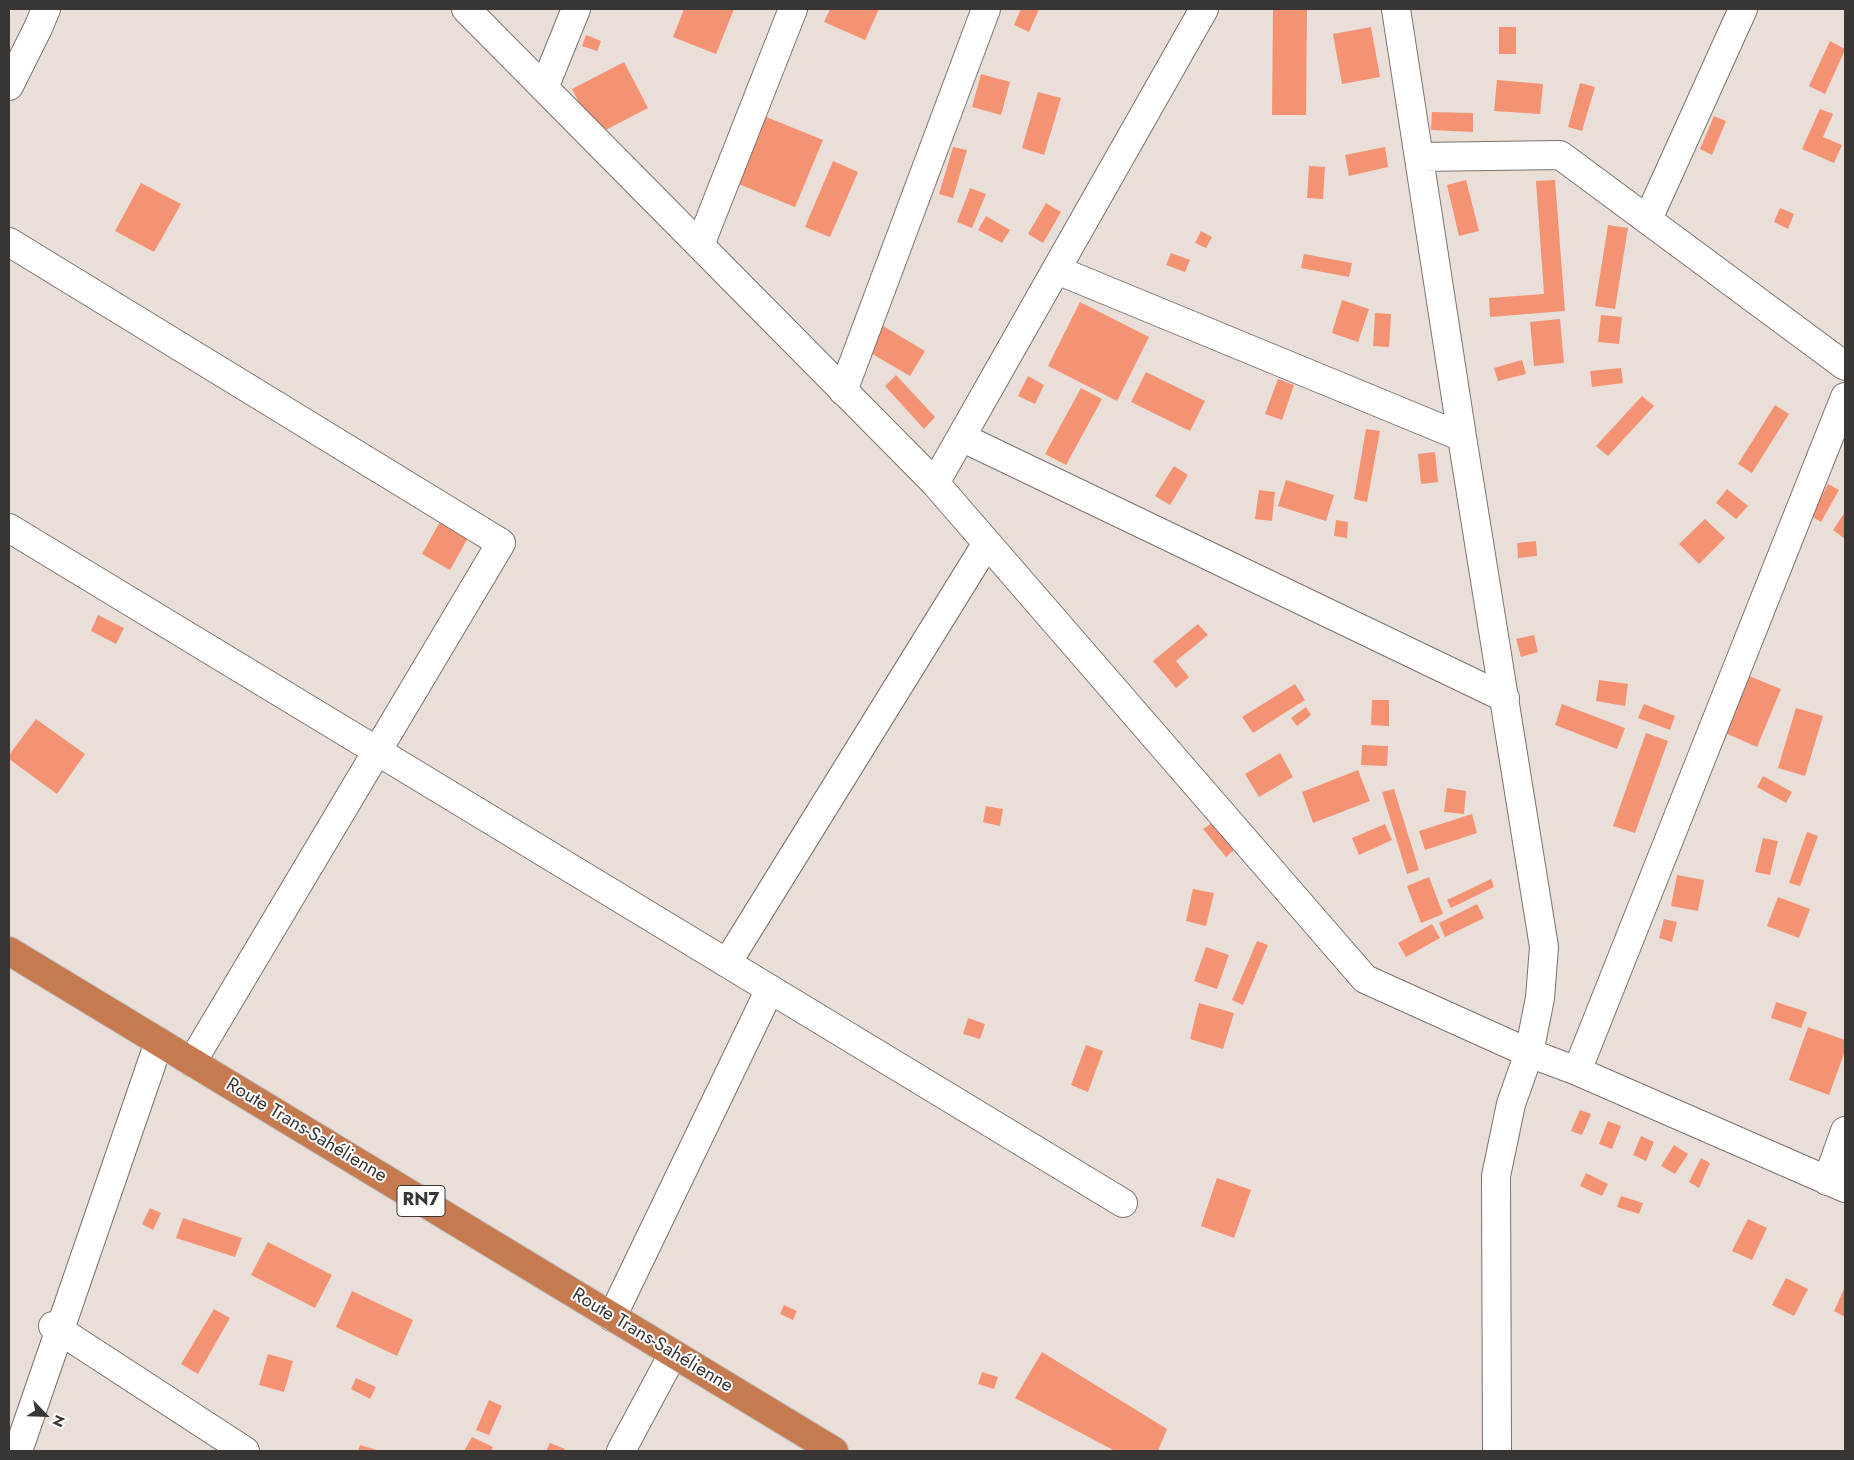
<!DOCTYPE html>
<meta charset="utf-8">
<style>
body{margin:0}
#map{position:relative;width:1854px;height:1460px;overflow:hidden;background:#e9dfd8;font-family:Jost,sans-serif}
canvas{display:block}
.frame{position:absolute;inset:0;border:10px solid #393532;pointer-events:none}
.north{position:absolute;left:20px;top:1390px;width:50px;height:50px;-webkit-text-stroke:4px #fff;paint-order:stroke;rotate:114deg;font-size:14px;font-weight:700;line-height:20px;text-align:center;color:#393532}
.north::after{content:'';display:block;margin:auto;width:18px;height:22px;background:#393532;clip-path:polygon(50% 0,100% 100%,50% 72%,0 100%)}
</style>
<div id="map">
<canvas width="1854" height="1460"></canvas>
<div class="frame"></div>
<div class="north">N</div>
</div>
<script>
const ctx = document.querySelector('canvas').getContext('2d');
ctx.lineJoin = 'round';
function fillPath(path, color) { ctx.fillStyle = color; ctx.fill(path, 'evenodd'); }
function strokePath(path, color, width, dash) { ctx.strokeStyle = color; ctx.lineWidth = width; ctx.lineCap = dash ? 'butt' : 'round'; ctx.setLineDash(dash || []); ctx.stroke(path); }
function drawText(font, color, halo, rows, align = 'center') {
  ctx.font = font + ' Jost,sans-serif'; ctx.lineWidth = 4; ctx.setLineDash([]); ctx.textBaseline = 'middle'; ctx.strokeStyle = halo; ctx.fillStyle = color; for (const [text, x, y, turn = 0] of rows) {
    ctx.save(); ctx.translate(x, y); ctx.rotate((+turn || 0) * Math.PI / 180); ctx.textAlign = isNaN(turn) ? turn : align; if (halo) ctx.strokeText(text, 0, 0); ctx.fillText(text, 0, 0); ctx.restore();
  }
}
fillPath(new Path2D(`
 M684,9H734L716,54L673,37Z
 M830,9H879L865,40L824,22Z
 M1021,9H1039L1029,32L1014,25Z
 M1273,9H1307L1306,115H1272Z
 M1371,27L1380,77L1342,84L1333,34Z
 M1499,27H1516V54H1499Z
 M586,35L601,41L597,51L582,46Z
 M1830,41L1845,49V50L1825,94L1809,86Z
 M624,62L648,108L596,135L572,89Z
 M981,74L1010,82L1001,115L972,107Z
 M1497,80L1543,84L1540,114L1494,111Z
 M1580,83L1595,87L1582,131L1568,127Z
 M1038,92L1061,98L1044,155L1022,148Z
 M1820,109L1833,114L1823,137L1842,145L1834,163L1802,149Z
 M1432,112L1473,113V132L1431,130Z
 M764,116L823,140L795,207L736,183Z
 M1714,116L1726,121L1712,155L1700,149Z
 M953,147L967,150L953,198L939,194Z
 M1385,147L1388,167L1349,176L1345,155Z
 M833,161L858,172L830,237L805,227Z
 M1309,166L1325,167L1323,199L1307,198Z
 M1466,180L1479,231L1459,236L1447,185Z
 M1555,180L1565,311L1490,317L1489,298L1544,294L1536,181Z
 M141,183L181,204L154,252L115,231Z
 M970,188L986,194L972,228L957,222Z
 M1046,203L1061,212L1043,243L1028,234Z
 M1780,208L1794,214L1788,229L1774,222Z
 M986,216L1010,230L1002,243L978,230Z
 M1608,225L1628,228L1615,309L1595,306Z
 M1201,231L1212,237L1206,248L1195,243Z
 M1171,253L1190,260L1185,272L1166,265Z
 M1304,254L1352,263L1349,277L1301,268Z
 M1342,300L1369,309L1358,342L1332,333Z
 M1080,302L1149,337L1117,401L1048,366Z
 M1375,313L1391,314L1389,347L1373,346Z
 M1601,315L1622,317L1619,344L1598,342Z
 M1560,319L1564,363L1534,366L1530,322Z
 M883,326L925,351L910,376L869,352Z
 M1522,360L1526,374L1498,381L1494,368Z
 M1621,368L1623,383L1592,387L1590,371Z
 M1146,372L1205,401L1190,431L1131,402Z
 M896,375L935,417L924,429L885,386Z
 M1028,376L1044,385L1035,404L1018,396Z
 M1278,379L1294,385L1282,420L1265,414Z
 M1081,388L1102,399L1066,465L1045,454Z
 M1642,396L1654,406L1608,456L1596,446Z
 M1775,405L1789,414L1752,473L1738,464Z
 M1366,429L1380,431L1367,502L1354,499Z
 M1435,452L1438,482L1421,484L1418,454Z
 M1174,466L1188,475L1170,505L1155,496Z
 M1286,480L1334,495L1326,521L1278,506Z
 M1828,484L1839,490L1821,522L1811,516Z
 M1727,489L1748,506L1736,519L1716,503Z
 M1259,490L1275,492L1272,521L1255,519Z
 M1845,512V539L1833,530Z
 M1705,519L1725,538L1699,564L1679,544Z
 M441,520L469,536L450,570L422,554Z
 M1336,520L1348,522L1347,538L1334,536Z
 M1536,541L1537,556L1518,558L1517,543Z
 M98,615L124,628L116,644L91,631Z
 M1198,624L1208,635L1176,661L1189,677L1176,688L1153,661Z
 M1534,635L1538,652L1521,657L1516,639Z
 M1749,676L1781,689L1757,747L1725,733Z
 M1599,680L1628,684L1625,706L1596,701Z
 M1295,684L1305,700L1253,733L1242,717Z
 M1372,700H1389V726L1371,725Z
 M1562,704L1625,728L1617,749L1555,725Z
 M1644,704L1675,716L1670,730L1638,718Z
 M1306,707L1311,715L1297,726L1291,718Z
 M1796,708L1823,716L1805,776L1778,768Z
 M36,719L85,754L57,794L9,759V755Z
 M1646,733L1668,741L1635,833L1613,826Z
 M1362,745L1388,746L1387,766L1361,765Z
 M1280,753L1293,777L1259,797L1245,774Z
 M1358,770L1370,801L1313,823L1302,792Z
 M1763,776L1792,792L1786,803L1757,787Z
 M1447,788L1466,791L1464,814L1444,812Z
 M1394,789L1419,870L1407,874L1382,792Z
 M986,806L1003,809L1000,826L983,822Z
 M1472,814L1477,833L1425,850L1419,831Z
 M1212,823L1234,850L1226,857L1203,829Z
 M1385,824L1392,840L1359,855L1352,838Z
 M1807,832L1818,836L1800,886L1789,883Z
 M1763,838L1778,841L1770,875L1755,872Z
 M1677,875L1704,880L1698,911L1671,906Z
 M1429,877L1443,914L1421,923L1407,886Z
 M1491,879L1494,887L1451,908L1447,900Z
 M1193,889L1214,893L1206,926L1186,921Z
 M1778,897L1810,909L1799,938L1767,926Z
 M1477,904L1484,918L1445,937L1439,923Z
 M1664,919L1677,922L1672,942L1659,938Z
 M1432,924L1440,938L1406,957L1398,943Z
 M1257,941L1268,945L1243,1005L1232,1000Z
 M1206,947L1229,955L1217,989L1194,981Z
 M1776,1002L1807,1012L1801,1028L1771,1018Z
 M1199,1003L1234,1013L1223,1049L1190,1039Z
 M968,1018L985,1024L980,1039L963,1034Z
 M1808,1027L1845,1040V1051L1829,1095L1789,1080Z
 M1086,1045L1103,1051L1088,1092L1071,1085Z
 M1580,1110L1591,1114L1582,1135L1571,1131Z
 M1608,1121L1621,1126L1612,1149L1599,1144Z
 M1641,1136L1654,1142L1646,1161L1633,1155Z
 M1674,1145L1688,1154L1675,1174L1661,1166Z
 M1701,1158L1710,1163L1699,1188L1689,1182Z
 M1586,1173L1608,1184L1602,1196L1580,1186Z
 M1217,1178L1251,1190L1234,1238L1201,1226Z
 M1621,1196L1643,1203L1639,1214L1617,1207Z
 M150,1208L161,1213L153,1230L142,1224Z
 M183,1218L242,1238L235,1257L176,1238Z
 M1748,1219L1767,1228L1752,1260L1732,1251Z
 M268,1242L332,1275L315,1308L251,1275Z
 M1786,1278L1808,1289L1794,1316L1772,1305Z
 M1845,1287V1317L1834,1311Z
 M352,1291L413,1320L397,1356L336,1327Z
 M784,1305L797,1311L793,1320L780,1314Z
 M214,1309L230,1318L198,1374L181,1364Z
 M1042,1352L1167,1429L1158,1451H1115L1015,1398Z
 M268,1354L293,1361L284,1392L259,1385Z
 M982,1372L998,1377L994,1389L978,1384Z
 M356,1378L376,1387L370,1399L351,1389Z
 M489,1400L502,1406L489,1435L476,1430Z
 M472,1437L493,1447L491,1451H464Z
 M550,1443L565,1449L564,1451H546Z
 M360,1445L380,1451H358Z`), '#f49373');
const street = new Path2D(`
 M466,9L935,483L1365,979L1529,1053L1577,1071L1845,1188
 M1396,9L1462,437L1544,947L1540,998L1529,1053L1511,1104L1496,1176L1497,1451
 M9,86L38,28L46,9
 M544,88L576,9
 M1419,157L1560,155L1845,366
 M1648,219L1743,9
 M9,242L501,543L192,1062
 M700,245L793,9
 M1057,270L1462,437
 M843,391L986,9
 M961,437L1505,698
 M935,483L1204,9
 M9,528L1123,1203
 M727,963L987,543
 M1577,1071L1845,397
 M1827,1181L1845,1131
 M612,1317L770,989
 M53,1326L245,1451
 M18,1451L159,1042
 M621,1451L673,1354`);
const highway = new Path2D(`
 M9,951L834,1451`);
strokePath(street, '#7a726c', 30);
strokePath(highway, '#c0bebd', 30);
strokePath(street, '#fff', 28);
strokePath(highway, '#c67a50', 28);
for (const [x, y, w] of [
 [421,1201,48]
]) { const box = new Path2D(); box.roundRect(x - w / 2, y - 15.5, w, 31, 4); ctx.fillStyle = '#fff'; ctx.fill(box); strokePath(box, '#393532', 1); }
drawText('bold 18px', '#393532', null, [
 ["RN7",421,1201]
]);
drawText('19px', '#393532', '#fff', [
 ["Route Trans-Sahélienne",306,1131,31],
 ["Route Trans-Sahélienne",652,1341,31]
]);
</script>
